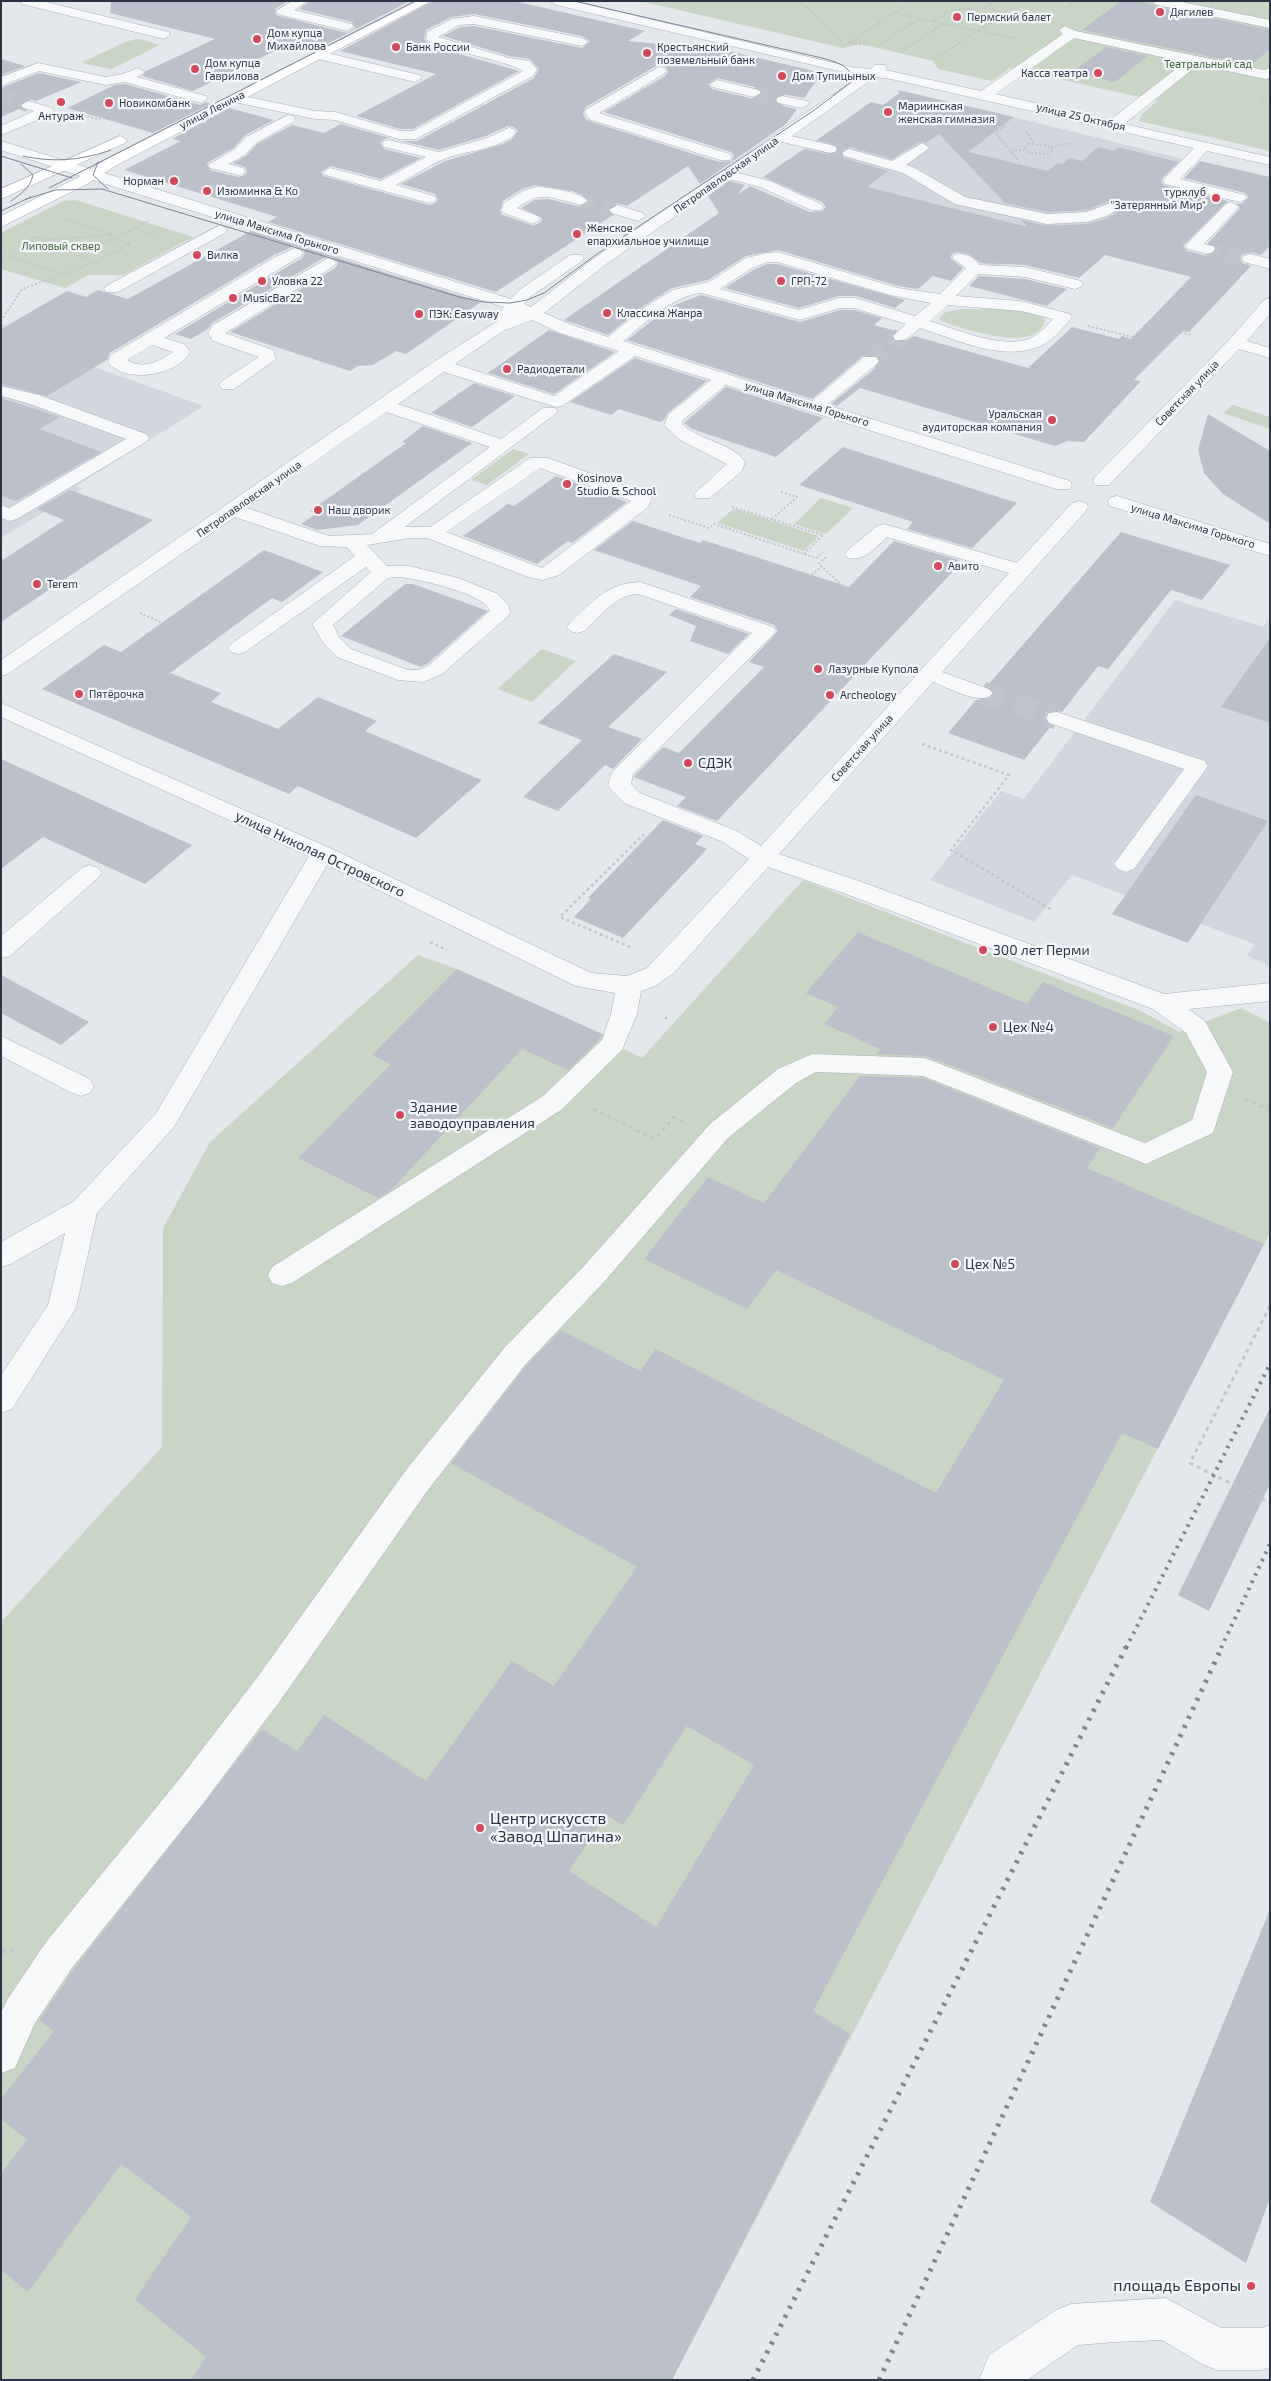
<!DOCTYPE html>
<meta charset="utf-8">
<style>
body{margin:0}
#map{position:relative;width:1271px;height:2381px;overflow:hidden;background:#e4e7ec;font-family:"Exo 2",sans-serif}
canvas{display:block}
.frame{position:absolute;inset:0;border:2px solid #2b3445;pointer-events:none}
</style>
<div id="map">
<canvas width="1271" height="2381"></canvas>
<div class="frame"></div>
</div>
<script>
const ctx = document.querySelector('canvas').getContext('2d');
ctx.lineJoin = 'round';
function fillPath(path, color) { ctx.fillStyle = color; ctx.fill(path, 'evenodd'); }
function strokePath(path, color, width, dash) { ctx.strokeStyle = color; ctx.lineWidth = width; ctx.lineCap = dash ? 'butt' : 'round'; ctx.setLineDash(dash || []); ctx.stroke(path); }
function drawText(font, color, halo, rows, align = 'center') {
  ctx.font = font + ' "Exo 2",sans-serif'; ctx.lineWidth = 4.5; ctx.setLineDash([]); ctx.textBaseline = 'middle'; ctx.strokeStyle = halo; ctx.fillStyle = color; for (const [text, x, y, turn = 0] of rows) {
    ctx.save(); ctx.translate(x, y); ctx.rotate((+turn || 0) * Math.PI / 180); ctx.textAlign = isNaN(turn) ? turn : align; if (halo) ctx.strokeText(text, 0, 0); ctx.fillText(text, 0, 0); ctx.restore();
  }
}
fillPath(new Path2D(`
 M903,91L1014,117L1183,159L1152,187L1092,252L1007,260L998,267L980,263L983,260L885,234L834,203L792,193L801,186L765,177L871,102L883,105Z
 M1,346L94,367L204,406L76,486L82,489L1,538Z
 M1175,600L1263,627L1270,618V966L1247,956L1254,944L1072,875L1034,922L930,880L1001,791L1024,799Z`), '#d2d6de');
fillPath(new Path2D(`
 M640,1H1270V151L1139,121L1142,114L1157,101L1010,68L992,81L938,69L933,61L861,44L843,48Z
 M140,39L160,45L111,69L85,64L83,62L127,41Z
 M76,200L193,237L123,275H88L65,288L1,269V233L63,201Z
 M962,309H1021L1042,315L1045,321C1036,353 970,330 949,324L940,320V317L946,312Z
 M1233,405L1270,417V429L1223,413Z
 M513,449L529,454L487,485L471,480Z
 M821,498L853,508L826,534L794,524Z
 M736,509L819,536L804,551L717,523L732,510Z
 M542,649L576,661L532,702L497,689Z
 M803,880L1141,1011L1179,1032L1241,1008L1270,1023V1233L672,2380H1V1622L162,1447L163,1228L210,1142L418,955L457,969L607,1036L613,1044L642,1058Z`), '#c9d6c5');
fillPath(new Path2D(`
 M111,1H288L275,9L276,15L347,33L355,28L352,22L299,9L310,1H410L323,46L297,40L193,91L142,76L146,71L215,39L110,13Z
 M433,1H514L645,31L628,41L725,50L822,73L804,98L783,94L776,96L774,101L778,105L797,109L786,124L700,184L688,166L627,206L616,203L607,210L613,215L496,292L268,222L277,217L124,170L181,141L172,139L229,108L274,120L245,135L234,148L207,163L210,170L238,177L243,176L247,172L245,167L233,163L246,156L257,144L292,125L324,133L341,124L390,138L384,139L380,143L384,149L421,158L381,179L330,166L321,172L323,176L429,205L434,204L438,200L435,194L401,184L445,161L503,144L512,139L518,131L514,127L508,126L486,136L439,150L401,141H417L534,78L539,69L529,59L509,56L443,36L460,27L474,26L582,48L590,41L582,36L474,14L452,17L426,30L424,39L431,46L519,71L413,129H400L356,116L436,74L340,51ZM658,65L666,67L668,72L665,76L604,112L731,152L734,156L732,161L719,162L586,120L583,113L586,107ZM717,78L759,88L763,93L754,99L712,89L708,84ZM536,185L572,191L585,196L590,201L581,207L548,199L534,200L521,208L542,218V221L534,226L503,215L500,211L503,201L522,189Z
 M1121,1H1142L1157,7L1270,30V49L1251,65L1082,30Z
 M1106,47L1147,56L1115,82L1072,72Z
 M1,59L25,66L1,75Z
 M39,73L81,82L36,101L27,99L19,105L21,108L1,117V88Z
 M125,84L200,105L206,102L211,104L153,133L67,108L115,85Z
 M897,90L1014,117L968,152L1048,171L1058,163L1062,164L1069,158L1082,161L1098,147L1114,151L1118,147L1178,162L1161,180L1163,185L1228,201L1183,246L1188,251L1207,256L1214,254L1217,250L1215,245L1208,243L1240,208L1236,203L1241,204L1249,197L1245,193L1184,178L1200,161L1270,177V246L1261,255L1250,252L1242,255L1240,258L1242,263L1251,266L1189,332L1183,331L1134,380L1141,381L1084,442L1067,441L1055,446L860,388L837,406L831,404L878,366L881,361L876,355L863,356L812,399L627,340L670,307L701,295L800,322L840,310H854L882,318L874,325L896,331L891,336L895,342H903L914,336L1028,368L1072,327L1119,339L1122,336L1131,339L1191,277L1105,255L1079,278L1025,265L980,263L969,254L958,252L952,254L950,258L963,268L951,281L933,276L918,289L898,286L778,250L746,256L708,280L672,288L645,305L608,335L564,320L719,213L708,196L729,181L745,185L737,195L750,186L810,212L822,211L826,207L822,202L763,177L804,149L830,155L835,154L839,150L837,145L817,140L871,102L883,105L900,93ZM939,134L1005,203L1047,212L1087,210L1114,199L1125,207L1108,218L1087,224L1047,226L1021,220L1028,227L867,187L888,171L843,158L840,154L841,151L850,147L892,159L921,141L926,143Z
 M251,231L481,302L406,354L396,351L373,365L357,366L350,371L230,332L335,268L338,264L336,259L327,256L212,323L209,328L191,339L175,334L302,258L305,254L303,249L294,246L274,255L110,353L107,360L47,396L1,384V329L67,291L86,297L98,290L128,299Z
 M767,264H777L905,300L895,308L856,296H839L799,308L725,288L753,270Z
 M979,276L1025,279L1067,289L1047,306L969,286Z
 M549,330L615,352L554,394L488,373Z
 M635,358L707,381L668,413L664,420L660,422L619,409L611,415L570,402Z
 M474,383L515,396L472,427L431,413Z
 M726,387L823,418L776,457L692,429L684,423Z
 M1,398L60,417L40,429L101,452L16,501L1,496Z
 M1208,414L1270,451V524L1223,494L1204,473L1198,450Z
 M423,426L472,443L358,525L317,530L301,524L317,513L310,511L406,443L402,442Z
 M843,447L1017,503L972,548L907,529L913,522L799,485Z
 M556,476L627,502L572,543L568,541L537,564L463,536L508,504L514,506Z
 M70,490L153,520L1,622V561L64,520L37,509Z
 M633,521L700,543L703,540L849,587L894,541L959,560L957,562L961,563L717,821L677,806L686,797L634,777L635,775L663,747L679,753L764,667L749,662L778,631L774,625L690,597L701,586L594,550Z
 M1121,532L1230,565L1202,600L1171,590L1108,669L1098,666L1062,712L1057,710L1047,712L1044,719L1051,726L1024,760L948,733L976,700L989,699L994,694V692L987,686Z
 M264,550L323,572L282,602L272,598L170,673L221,693L211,702L278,729L318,697L377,721L365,731L482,780L416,838L298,786L289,794L42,689L104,645L121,652Z
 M405,584H413L488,611L427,664L421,667L341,636Z
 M676,609L749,634L728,654L690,641L696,626L669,615Z
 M1270,638V723L1221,707Z
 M614,654L667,672L608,727L642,739L613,769L605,765L558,811L523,797L582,740L538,723Z
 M1,759L192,845L145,884L43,837L1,869Z
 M1196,795L1268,821L1188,943L1112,914Z
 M663,820L703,836L695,844L707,849L623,938L574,917L591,899L588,898Z
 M858,932L1027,1004L1043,982L1174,1036L1113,1128L926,1056L876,1054L880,1049L824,1024L838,1007L806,993Z
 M457,969L602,1034L600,1039L568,1070L522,1049L391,1190L378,1198L298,1158L391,1064L372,1055Z
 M1,975L89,1022L61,1045L1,1013Z
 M860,1076L923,1078L1100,1148L1087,1168L1264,1244L1158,1449L1122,1433L813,2011L850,2034L672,2380H191L206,2357L135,2299L191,2217L121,2164L28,2292L1,2270V2173L27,2140L1,2119V2099L54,2031L39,2020L74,1969L262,1729L297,1751L324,1715L426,1781L512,1661L554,1686L637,1567L451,1463L526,1366L561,1330L640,1371L656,1349L936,1493L1004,1380L776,1270L747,1309L644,1259L708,1177L764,1203ZM687,1726L754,1765L656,1927L569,1871L606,1815L623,1825Z
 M1270,1408V1484L1209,1611L1178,1595Z
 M1269,1912L1270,2198L1246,2263L1150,2202Z`), '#bbc0ca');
strokePath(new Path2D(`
 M754,93L783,100
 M1,96L28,105
 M830,149L849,153
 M581,201L617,210
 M1207,249L1250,259`), '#bfc3cb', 14, [14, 7]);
strokePath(new Path2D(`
 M870,361L901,336`), '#bfc3cb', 18, [18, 9]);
strokePath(new Path2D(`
 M982,693L1057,718`), '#bfc3cb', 23, [23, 11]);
const minor = new Path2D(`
 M20,1H42L169,32L170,35L164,39L22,4Z
 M292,1H308L294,10L352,24L353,27L347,31L278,14L276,11Z
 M550,1H573L851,67L870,69L875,65H885L887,68L885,70L981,91L1063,34L1059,30L1065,26L1076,31L1264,70L1270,68V78L1266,79L1198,65L1124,124L1270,157V165L1207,151L1180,179L1245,195L1247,198L1240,202L1165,184L1163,181L1165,178L1194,148L891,79L875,77L792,136L835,146L837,149L835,152L830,153L782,142L738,173L770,181L821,204L824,207L821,210H811L760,187L729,179L605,265L544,313L572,325L608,337L646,306L673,290L709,282L746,258L767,253L778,252L898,288L940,294L966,268L952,258L954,255C964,252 974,257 979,265L1025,267L1081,281L1083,284L1081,287L1075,289L1025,277L978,274L956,296L1021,301L1070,314L1072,317L1070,320C1062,329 1054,339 1044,344C1007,364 957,340 920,328C912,335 906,342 895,340L893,336L906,324L854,308H840L800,320L701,293C670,297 646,323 623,341L812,401L864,357H876L879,361L876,365L827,405L1070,481L1072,485L1070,489H1056L726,385L683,420L682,424C699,441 732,442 745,462L742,471L710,498H696L694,494L727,464L680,440L664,425L669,414L711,380L635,356L562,406L556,407L444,372L398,404L501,439L543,408H555L558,412L405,527H430L530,458H548L650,495L652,499L648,507L559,575L543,580L528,577L427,538H410L367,545L387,566H409L458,578L498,594L509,606L510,613L507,617L442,674L423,682L398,680L337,657L324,644L312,624L371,572L366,567L245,652L238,654L231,652L228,648L231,644L355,556L347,547L320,546L235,517L8,674L1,676V660L435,361L498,321L496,318L504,307L99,182L1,150V141L511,299L518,291L570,255H582L584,258L582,261L530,297L524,304L531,307L593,259L860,76L556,5ZM1074,38L1185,62L1110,120L995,94ZM767,262H777L890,295L931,303L915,316L855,298H839L799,310L720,289L752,268ZM948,305L1021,311L1053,319C1046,327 1038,335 1029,339C1001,349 956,329 929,321ZM532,320L560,333L619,351L554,396L455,364L503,331ZM386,412L490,447L372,534L329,536L247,508ZM540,468L631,501L542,568L446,532ZM396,577C413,577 487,594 490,611L428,666L419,670H408L351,649L339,637L333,625L388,578Z
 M1151,1H1177L1270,20V28L1157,5Z
 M474,16L582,38L588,42L582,46L474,24L459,25L438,37L509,58L529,61L537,69L533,76L416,139H399L335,120L315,119L234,102L227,98L234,94L315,111L336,112L400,131H413L523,71C517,64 447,49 432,45L426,39L427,32L452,19Z
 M319,51L420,75L422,78L415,82L314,58L312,55Z
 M38,63L106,77L122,74L138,68L145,72L137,77L206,96L208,99L201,103L125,82L106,85L39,71L1,86V77Z
 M659,67L664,68L666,71L664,74L599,113L730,154L732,157L730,160H720L588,119L585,112L587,109Z
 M717,80L759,90L761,93L754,97L712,87L710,84Z
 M783,96L807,101L809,104L802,108L778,103L776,100L778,97Z
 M28,101L52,108L54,111L52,114L1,135V126L34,111L23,108L21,105Z
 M288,115L293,116L295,119L293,122L256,143L245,155L228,164L243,168L245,171L243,174L238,175L210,168L208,165L235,149L246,137Z
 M509,128L514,129L516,132C504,149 463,151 444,159C427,166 412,177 396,185L434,196L436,199L434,202L429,203L325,175L323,172L330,168L381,181L426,157L384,147L382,144L384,141L389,140L439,152L487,138Z
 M922,143L929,147L927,150L906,165L913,167L965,197L1047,214L1087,212L1115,201L1123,206L1107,216L1087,222L1047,224L955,204L903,173L844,156L842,153L849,149L892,161Z
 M536,187C548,187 581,192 588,201L581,205C554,199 542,189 517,208L538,216L541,219L533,224L504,213L501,210L504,203L523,191Z
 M1231,202L1239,207L1204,244L1213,246L1215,249L1213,252L1207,254L1188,249L1185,246L1188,243L1226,204Z
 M617,205L643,213L646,216L638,221L612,213L609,210Z
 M220,225L228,230L225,233L118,292H106L104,289L106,286Z
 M295,248L301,250L303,253L301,256L164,338L184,344L190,351C181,375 124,385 108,362L111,355L275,257ZM152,345L173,352C158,362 143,370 127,360Z
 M1250,254L1270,259V269L1244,262L1242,259L1244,256Z
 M328,258L334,260L336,263L334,266L225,333L273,350L276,359L234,389H222L219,385L222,381L259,357L213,341L208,333L213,325Z
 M1270,298V314L1247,341L1270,348V358L1239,349L1109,485H1095L1093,481L1095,477L1230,339L1264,300Z
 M1,386L39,395L146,434L149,438L146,442L17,519L10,521L1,518V505L9,508L126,439L27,403L1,396Z
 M1117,496L1270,544V556L1110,506L1108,502L1110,498Z
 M1079,501L1086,503L1088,507L1086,511L942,672L989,689L993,693L989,697C972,702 949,688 933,682L779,854L862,882L1164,994L1270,983V1001L1188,1009L1205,1021L1233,1072L1213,1133L1146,1164L923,1076L816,1072L796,1083L728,1138L604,1282L525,1365L428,1490L280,1701L201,1806L72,1968L35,2023L15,2068L1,2073V2012L9,1997L46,1942L177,1782L256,1679L406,1470L505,1347L584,1266L710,1124L778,1069L812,1054L925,1058L1145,1143L1192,1120L1207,1072L1186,1033L1153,1009L846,894L768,867L674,973L655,986L641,991L637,1014L622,1050L561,1110L292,1283L282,1286L272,1283L268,1275L272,1267L543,1096L602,1040L611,1014L615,993L576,986L327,865L174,1127L97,1213L76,1308L12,1409L1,1413V1375L48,1305L65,1233L11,1264L1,1267V1242L74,1201L156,1113L309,856L1,717V703L330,848L591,973L627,976L647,968L749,859L721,841L624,803L608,786L612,772L752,633L638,594C615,595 600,617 584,631L577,633L570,631L567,627L570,623C591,602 608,583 640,582L773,627L776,631L773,635L633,774L631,784L640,793L737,831L761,846L1009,573L887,537C876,547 864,562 848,558L845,554L848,550L877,526L884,524L1017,563L1072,503Z
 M1057,712L1205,761L1208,766L1134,869L1126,872L1118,869L1114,864L1184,769L1049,723L1046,718L1049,713Z
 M90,865L98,868L102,873L98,878L10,956L1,958V936L82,868Z
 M1,1036L90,1079L94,1086L90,1093L81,1096L72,1093L1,1056Z
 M1166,2298L1221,2328H1262L1270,2325V2367L1262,2370H1217L1202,2364L1162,2340L1115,2342L1078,2345L1027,2380H979L989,2355L1056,2310L1071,2304Z`);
const major = new Path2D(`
 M415,1H431L115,166L87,184L1,227V216L77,178L105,160Z
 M120,136L127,140L125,143L1,199V189Z`);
strokePath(minor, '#a9aeb7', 1);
strokePath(major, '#a3abb8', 1);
strokePath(new Path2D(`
 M800,1L843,42
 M975,1L990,4
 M995,1L985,8L1043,20
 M1067,7L1075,1
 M895,13L1017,39
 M934,21L951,10L985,8
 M848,43L912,1
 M851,43L869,45
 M881,44L920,18
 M901,52L943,24
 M935,59L1005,13
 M1262,100L1270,105
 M72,112L102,120
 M1005,126L996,133L1020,163
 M1026,131L1034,144
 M1028,144L1046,145L1053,149L1048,154L1030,153L1024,149Z
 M1051,147L1072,143
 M1011,151L1024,150
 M518,169L516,167L518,164L545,147L559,145
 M65,219L115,235
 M135,228L157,235
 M37,237L49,240L37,244L31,241Z
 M113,239L130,244
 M49,240L113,235
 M23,242L31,241
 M1,250L14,258L63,274
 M101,264L78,256L150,220
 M1,321L22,289L95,262L130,244
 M1,326L22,333L26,337
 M1088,326L1133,337L1147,324L1192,335
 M732,507L823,535L804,554
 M669,515L709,528L714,524L816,558L823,552
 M772,519L797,497L781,492
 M826,557L819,564L850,593
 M804,577L813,574L822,566
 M140,613L170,626`), '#c2c5cb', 2, [2, 2]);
strokePath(new Path2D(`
 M167,624L208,642
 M922,744L1009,775L951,850L1052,910
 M430,942L447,950
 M630,947L560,917L644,834
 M665,1019L669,1014`), '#c2c5cb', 2.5, [3, 3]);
strokePath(new Path2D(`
 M1245,1099L1270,1110
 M593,1109L655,1139L674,1117L684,1122
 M1270,1306L1190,1463L1270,1503`), '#c2c5cb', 3, [4, 4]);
strokePath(new Path2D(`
 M1,1951L14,1950`), '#c2c5cb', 4.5, [5, 5]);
fillPath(minor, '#f7f8fa');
fillPath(major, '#fff');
strokePath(new Path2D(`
 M1,156L72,178
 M23,156C54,163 82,160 111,150
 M98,162L93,175L108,189
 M49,188L416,1
 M26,199L56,190L102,189L459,297L484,302L510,303L527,300L544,293L597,254L813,111L854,80C849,65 836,62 822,58L574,1
 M11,201C21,194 30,188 33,175L21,164
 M1,211L31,197`), '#7d8696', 1);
strokePath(new Path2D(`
 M1126,1648L1270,1364
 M1221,1648L1270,1544`), '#7d8696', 4, [2.5, 5.5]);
strokePath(new Path2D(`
 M753,2380L1126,1647
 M879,2380L1222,1647`), '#7d8696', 5, [3, 7]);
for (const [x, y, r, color] of [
 [1160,12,5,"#d1495b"],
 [957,17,5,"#d1495b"],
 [257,39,5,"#d1495b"],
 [396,47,5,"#d1495b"],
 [647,53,5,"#d1495b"],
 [195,69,5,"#d1495b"],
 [1098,73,5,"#d1495b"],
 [782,76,5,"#d1495b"],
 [61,102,5,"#d1495b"],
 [109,103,5,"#d1495b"],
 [888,112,5,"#d1495b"],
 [174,181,5,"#d1495b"],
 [207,191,5,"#d1495b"],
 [1216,198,5,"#d1495b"],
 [577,234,5,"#d1495b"],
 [197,255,5,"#d1495b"],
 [262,281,5,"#d1495b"],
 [781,281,5,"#d1495b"],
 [233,298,5,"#d1495b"],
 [607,313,5,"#d1495b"],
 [419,314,5,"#d1495b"],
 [507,369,5,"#d1495b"],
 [1052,420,5,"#d1495b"],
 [567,484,5,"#d1495b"],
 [318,510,5,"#d1495b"],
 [938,566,5,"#d1495b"],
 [37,584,5,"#d1495b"],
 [818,669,5,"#d1495b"],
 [79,694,5,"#d1495b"],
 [830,695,5,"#d1495b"],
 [688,763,5,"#d1495b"],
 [983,950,5,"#d1495b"],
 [993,1027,5,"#d1495b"],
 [400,1115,5,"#d1495b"],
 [955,1264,5,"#d1495b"],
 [480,1828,5,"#d1495b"],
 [1251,2286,5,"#d1495b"]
]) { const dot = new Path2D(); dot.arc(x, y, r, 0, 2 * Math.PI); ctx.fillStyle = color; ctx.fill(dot); strokePath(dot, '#f4f6f9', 2); }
drawText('11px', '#2b3445', '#f4f6f9', [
 ["Дягилев",1170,12],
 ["Пермский балет",967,17],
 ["Дом купца",267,33],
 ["Михайлова",267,46],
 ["Банк России",406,47],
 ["Крестьянский",657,47],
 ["поземельный банк",657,60],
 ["Дом купца",205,63],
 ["Гаврилова",205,76],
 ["Касса театра",1088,73,"right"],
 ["Дом Тупицыных",792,76],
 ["Новикомбанк",119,103],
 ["Мариинская",898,106],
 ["женская гимназия",898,119],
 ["Антураж",61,116,"center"],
 ["Норман",164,181,"right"],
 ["Изюминка & Ко",217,191],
 ["турклуб",1206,192,"right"],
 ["\"Затерянный Мир\"",1206,205,"right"],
 ["Женское",587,228],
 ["епархиальное училище",587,241],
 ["Вилка",207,255],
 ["Уловка 22",272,281],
 ["ГРП-72",791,281],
 ["MusicBar22",243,298],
 ["Классика Жанра",617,313],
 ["ПЭК: Easyway",429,314],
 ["Радиодетали",517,369],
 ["Уральская",1042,414,"right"],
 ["аудиторская компания",1042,427,"right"],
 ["Kosinova",577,478],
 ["Studio & School",577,491],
 ["Наш дворик",328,510],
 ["Авито",948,566],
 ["Terem",47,584],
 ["Лазурные Купола",828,669],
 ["Пятёрочка",89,694],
 ["Archeology",840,695]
], 'left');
drawText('11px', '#3f6138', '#f4f6f9', [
 ["Театральный сад",1208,64],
 ["Липовый сквер",61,246]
]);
drawText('11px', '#2b3445', '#f4f6f9', [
 ["улица Ленина",212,110,-27],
 ["улица 25 Октября",1081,117,13],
 ["Петропавловская улица",726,175,-35],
 ["улица Максима Горького",277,232,17],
 ["Советская улица",1187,393,-46],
 ["улица Максима Горького",807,404,17],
 ["Петропавловская улица",249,499,-35],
 ["улица Максима Горького",1193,526,17],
 ["Советская улица",862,748,-48]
]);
drawText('14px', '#2b3445', '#f4f6f9', [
 ["СДЭК",698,763],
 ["300 лет Перми",993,950],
 ["Цех №4",1003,1027],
 ["Здание",410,1107],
 ["заводоуправления",410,1123],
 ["Цех №5",965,1264]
], 'left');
drawText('14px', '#2b3445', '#f4f6f9', [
 ["улица Николая Островского",320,854,25]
]);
drawText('16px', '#2b3445', '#f4f6f9', [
 ["Центр искусств",490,1819],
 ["«Завод Шпагина»",490,1837],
 ["площадь Европы",1241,2286,"right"]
], 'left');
</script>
